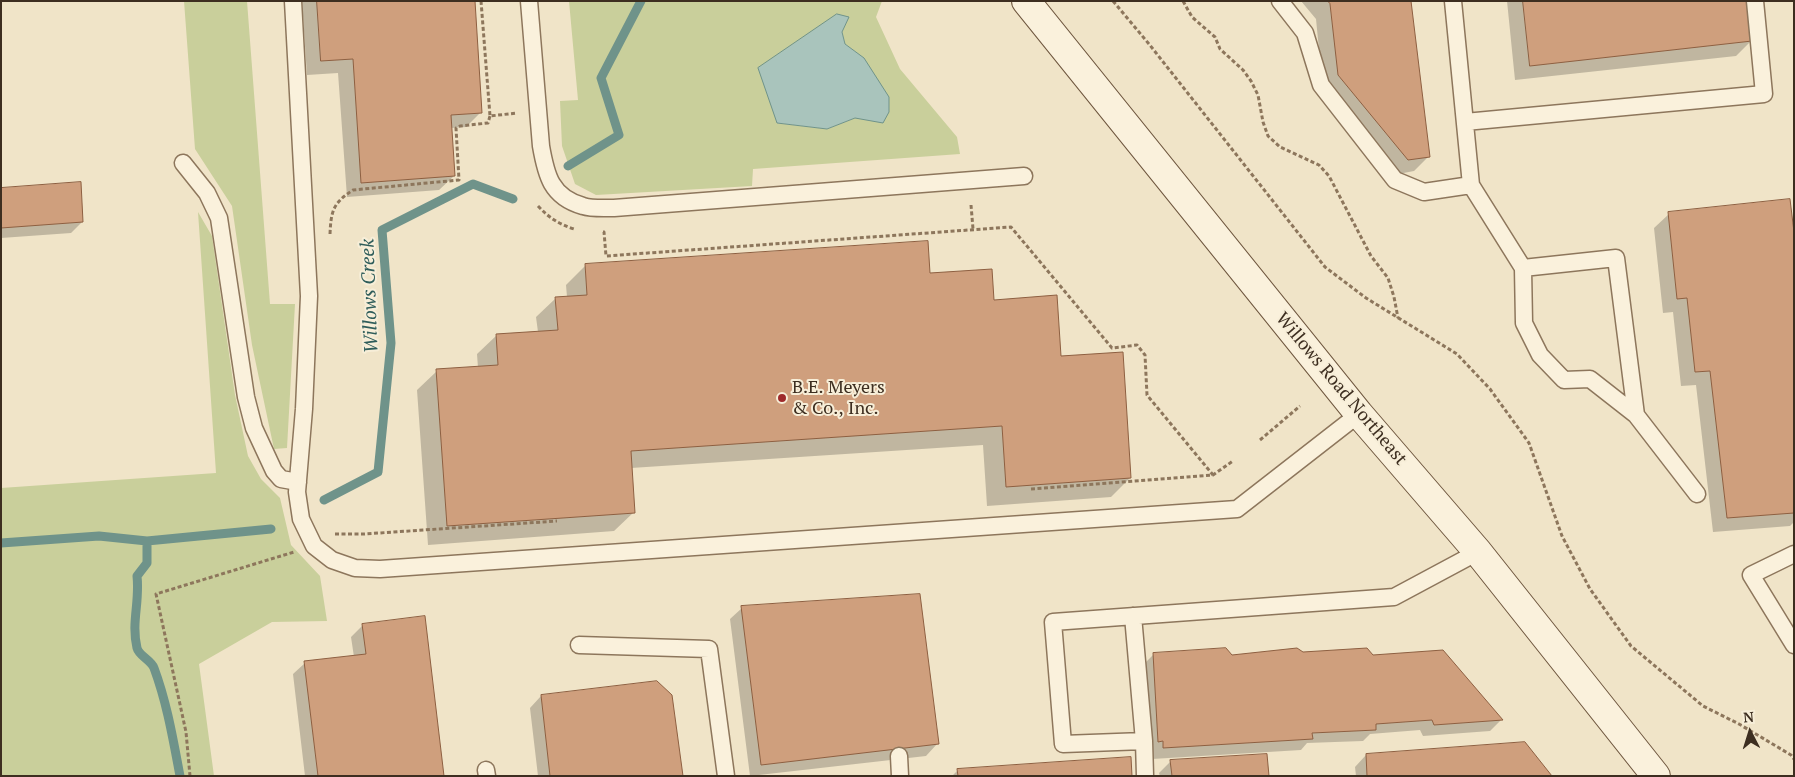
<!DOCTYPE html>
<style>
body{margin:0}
#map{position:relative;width:1795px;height:777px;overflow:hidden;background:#f0e4c8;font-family:"PT Serif",serif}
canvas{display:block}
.frame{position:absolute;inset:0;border:2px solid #3d2e20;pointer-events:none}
.north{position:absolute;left:1725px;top:707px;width:50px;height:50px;-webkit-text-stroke:4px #f7eed8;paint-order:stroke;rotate:355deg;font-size:14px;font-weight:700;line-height:20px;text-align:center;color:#3d2e20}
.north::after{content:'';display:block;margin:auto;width:18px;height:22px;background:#3d2e20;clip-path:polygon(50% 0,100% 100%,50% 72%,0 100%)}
</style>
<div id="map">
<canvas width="1795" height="777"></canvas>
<div class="frame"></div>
<div class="north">N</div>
</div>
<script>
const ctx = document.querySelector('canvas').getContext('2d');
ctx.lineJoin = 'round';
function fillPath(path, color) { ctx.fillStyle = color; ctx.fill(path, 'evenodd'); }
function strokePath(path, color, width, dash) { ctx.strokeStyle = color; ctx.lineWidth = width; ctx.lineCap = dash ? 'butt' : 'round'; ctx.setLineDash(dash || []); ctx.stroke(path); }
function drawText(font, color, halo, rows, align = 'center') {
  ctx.font = font + ' "PT Serif",serif'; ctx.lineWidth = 4; ctx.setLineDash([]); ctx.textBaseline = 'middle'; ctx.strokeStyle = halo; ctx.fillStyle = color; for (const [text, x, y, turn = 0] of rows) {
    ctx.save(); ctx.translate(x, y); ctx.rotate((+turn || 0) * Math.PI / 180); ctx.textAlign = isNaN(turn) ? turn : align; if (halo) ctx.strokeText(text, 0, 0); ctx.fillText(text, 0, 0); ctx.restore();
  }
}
fillPath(new Path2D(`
 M184,1H247L270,304H295L287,448L274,449L252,345L232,206L195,149Z
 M569,1H882L876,17L900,69L957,137L960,154L753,169L752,186L596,195L575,184L562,146L560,101L578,100ZM848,18L842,32L845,44L864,59L855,118L827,129L777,123Z
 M198,212L212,236L235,395L248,456L261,479L280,498L291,545L320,576L327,621L272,622L199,664L214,776H1V488L216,473Z`), '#c9cf9b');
const water = new Path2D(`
 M837,14L849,17L842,32L845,44L864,58L889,97V112L883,123L855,118L827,129L777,123L758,68Z`);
fillPath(water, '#a9c4bc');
strokePath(water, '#6f938a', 1);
fillPath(new Path2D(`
 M302,1H473L481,112L466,127L451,128L454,176L439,190L347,197L338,73L307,75Z
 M1301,1H1410L1428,157L1414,171L1393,175L1323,90L1316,19Z
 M1507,1H1746L1751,41L1736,56L1515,80Z
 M1,189L82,222L71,233L1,238Z
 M1669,214L1794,243V522L1790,526L1713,532L1696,385L1681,386L1673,312L1663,313L1654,228Z
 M585,266L929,275L993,301L1060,358L1130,478L1111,497L987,506L983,445L631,468L634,512L614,531L428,545L417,390L437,371L478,368L477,354L497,335L538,332L536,317L556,298L567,297L566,285Z
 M742,608L937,744L926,756L750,776L730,619Z
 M363,625L443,776H305L293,674L305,663L354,657L351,637Z
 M1303,653L1372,657L1501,720L1490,731L1423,736L1420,730L1370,734L1363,741L1307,743L1301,750L1152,759L1142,666L1154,654L1231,656Z
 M541,696L681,776H538L530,708Z
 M1366,755L1550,776H1356L1355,767Z
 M1171,761L1268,776H1160L1159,773Z
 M958,770L1131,776H952Z`), '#0003');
strokePath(new Path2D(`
 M568,166L619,135L601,78L641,1
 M324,500L378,472L391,343L382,230L473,184L513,199
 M147,541V563L137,576C140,602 131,622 137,648C139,656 151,660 154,668C167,703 173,739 180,776
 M1,543L99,536L147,541L271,529`), '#6f938a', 9);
const building = new Path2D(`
 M317,1H475L482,113L451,115L455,176L361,183L353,59L321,61Z
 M1328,1H1411L1430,157L1408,160L1338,75L1330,4Z
 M1523,1H1747L1752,41L1530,66Z
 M81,182L83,222L1,228V188Z
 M1790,199L1794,232V513L1727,518L1710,371L1695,372L1687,298L1677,299L1668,212Z
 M928,241L930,273L992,269L994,300L1057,295L1061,356L1123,352L1131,478L1006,487L1002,426L631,451L635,513L447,526L436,369L498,365L496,334L558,330L555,297L587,295L585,264Z
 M920,594L939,744L761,765L741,606Z
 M425,616L444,776H318L304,661L366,654L362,624Z
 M1226,648L1232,655L1297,648L1303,652L1367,648L1373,655L1443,650L1503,720L1434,725L1432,720L1376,724V730L1312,733L1313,739L1163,748V741L1158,742L1153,653Z
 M657,681L672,695L683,776H550L541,695Z
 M1525,742L1552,776H1367L1366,754Z
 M1267,754L1269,776H1172L1170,760Z
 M1131,757L1132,776H958L957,769Z`);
fillPath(building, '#cf9f7d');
strokePath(building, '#8d5f41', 1);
const service = new Path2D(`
 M293,1L309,296L304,409L297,492L301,519L314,546L332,560L355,568L380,569L1237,509L1359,414
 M529,1L541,146C546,175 551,197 583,206C592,209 604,208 614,208L1024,176
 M1280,1L1305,33L1321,85L1395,180L1424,192L1471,185
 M1453,1L1471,185L1523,268L1616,258L1636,415L1697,494
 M1465,122L1764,94L1755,1
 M183,163L207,193L219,218L246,397L254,428L274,471L281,479L298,482
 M1523,268L1524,323L1540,355L1564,380L1590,379L1636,415
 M1794,554L1751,575L1794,645
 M1133,616L1144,741L1063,744L1053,622L1394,597L1478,552
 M579,645L709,649L726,776
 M1144,741L1145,776
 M899,756L900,776
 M486,770L487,776`);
const secondary = new Path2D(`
 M1026,1L1359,414L1478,552L1656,776`);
strokePath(service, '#8d765c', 19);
strokePath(secondary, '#6f573f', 30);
strokePath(new Path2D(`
 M481,1L490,116L517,113
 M1113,1L1149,44L1325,267L1366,298L1457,354L1490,389L1529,443L1562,536L1590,589L1631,646L1703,706L1739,724L1791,755L1794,759
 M1183,1L1192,17L1215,37L1220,49L1243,70L1251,81L1258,95L1263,122L1268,136L1280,147L1319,165L1329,176L1371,256L1388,278L1394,297L1398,318
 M971,205L973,229
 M538,206C549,218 559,224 574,229
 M603,232H604L606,256L1011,227L1112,348L1137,345L1145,355L1147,395L1213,475
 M330,234C331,211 333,203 353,190L459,180L456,128L460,126L488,123L490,116
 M1260,440L1300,406
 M1031,489L1213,475L1233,461
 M335,534H364L557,521
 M190,776L186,732L156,594L294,552`), '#8d765c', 3, [4, 2.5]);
strokePath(service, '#faf1dc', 16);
strokePath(secondary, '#faf1dc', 28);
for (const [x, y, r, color] of [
 [782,398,5,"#9e2a2b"]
]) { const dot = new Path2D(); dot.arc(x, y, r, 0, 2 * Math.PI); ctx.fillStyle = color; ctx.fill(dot); strokePath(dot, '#f7eed8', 2); }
drawText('18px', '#3d2e20', '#f7eed8', [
 ["B.E. Meyers",792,388],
 ["& Co., Inc.",792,409]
], 'left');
drawText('18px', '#3d2e20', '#f7eed8', [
 ["Willows Road Northeast",1341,389,50]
]);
drawText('italic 19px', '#2f5d5a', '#f7eed8', [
 ["Willows Creek",370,296,-92]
]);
</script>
